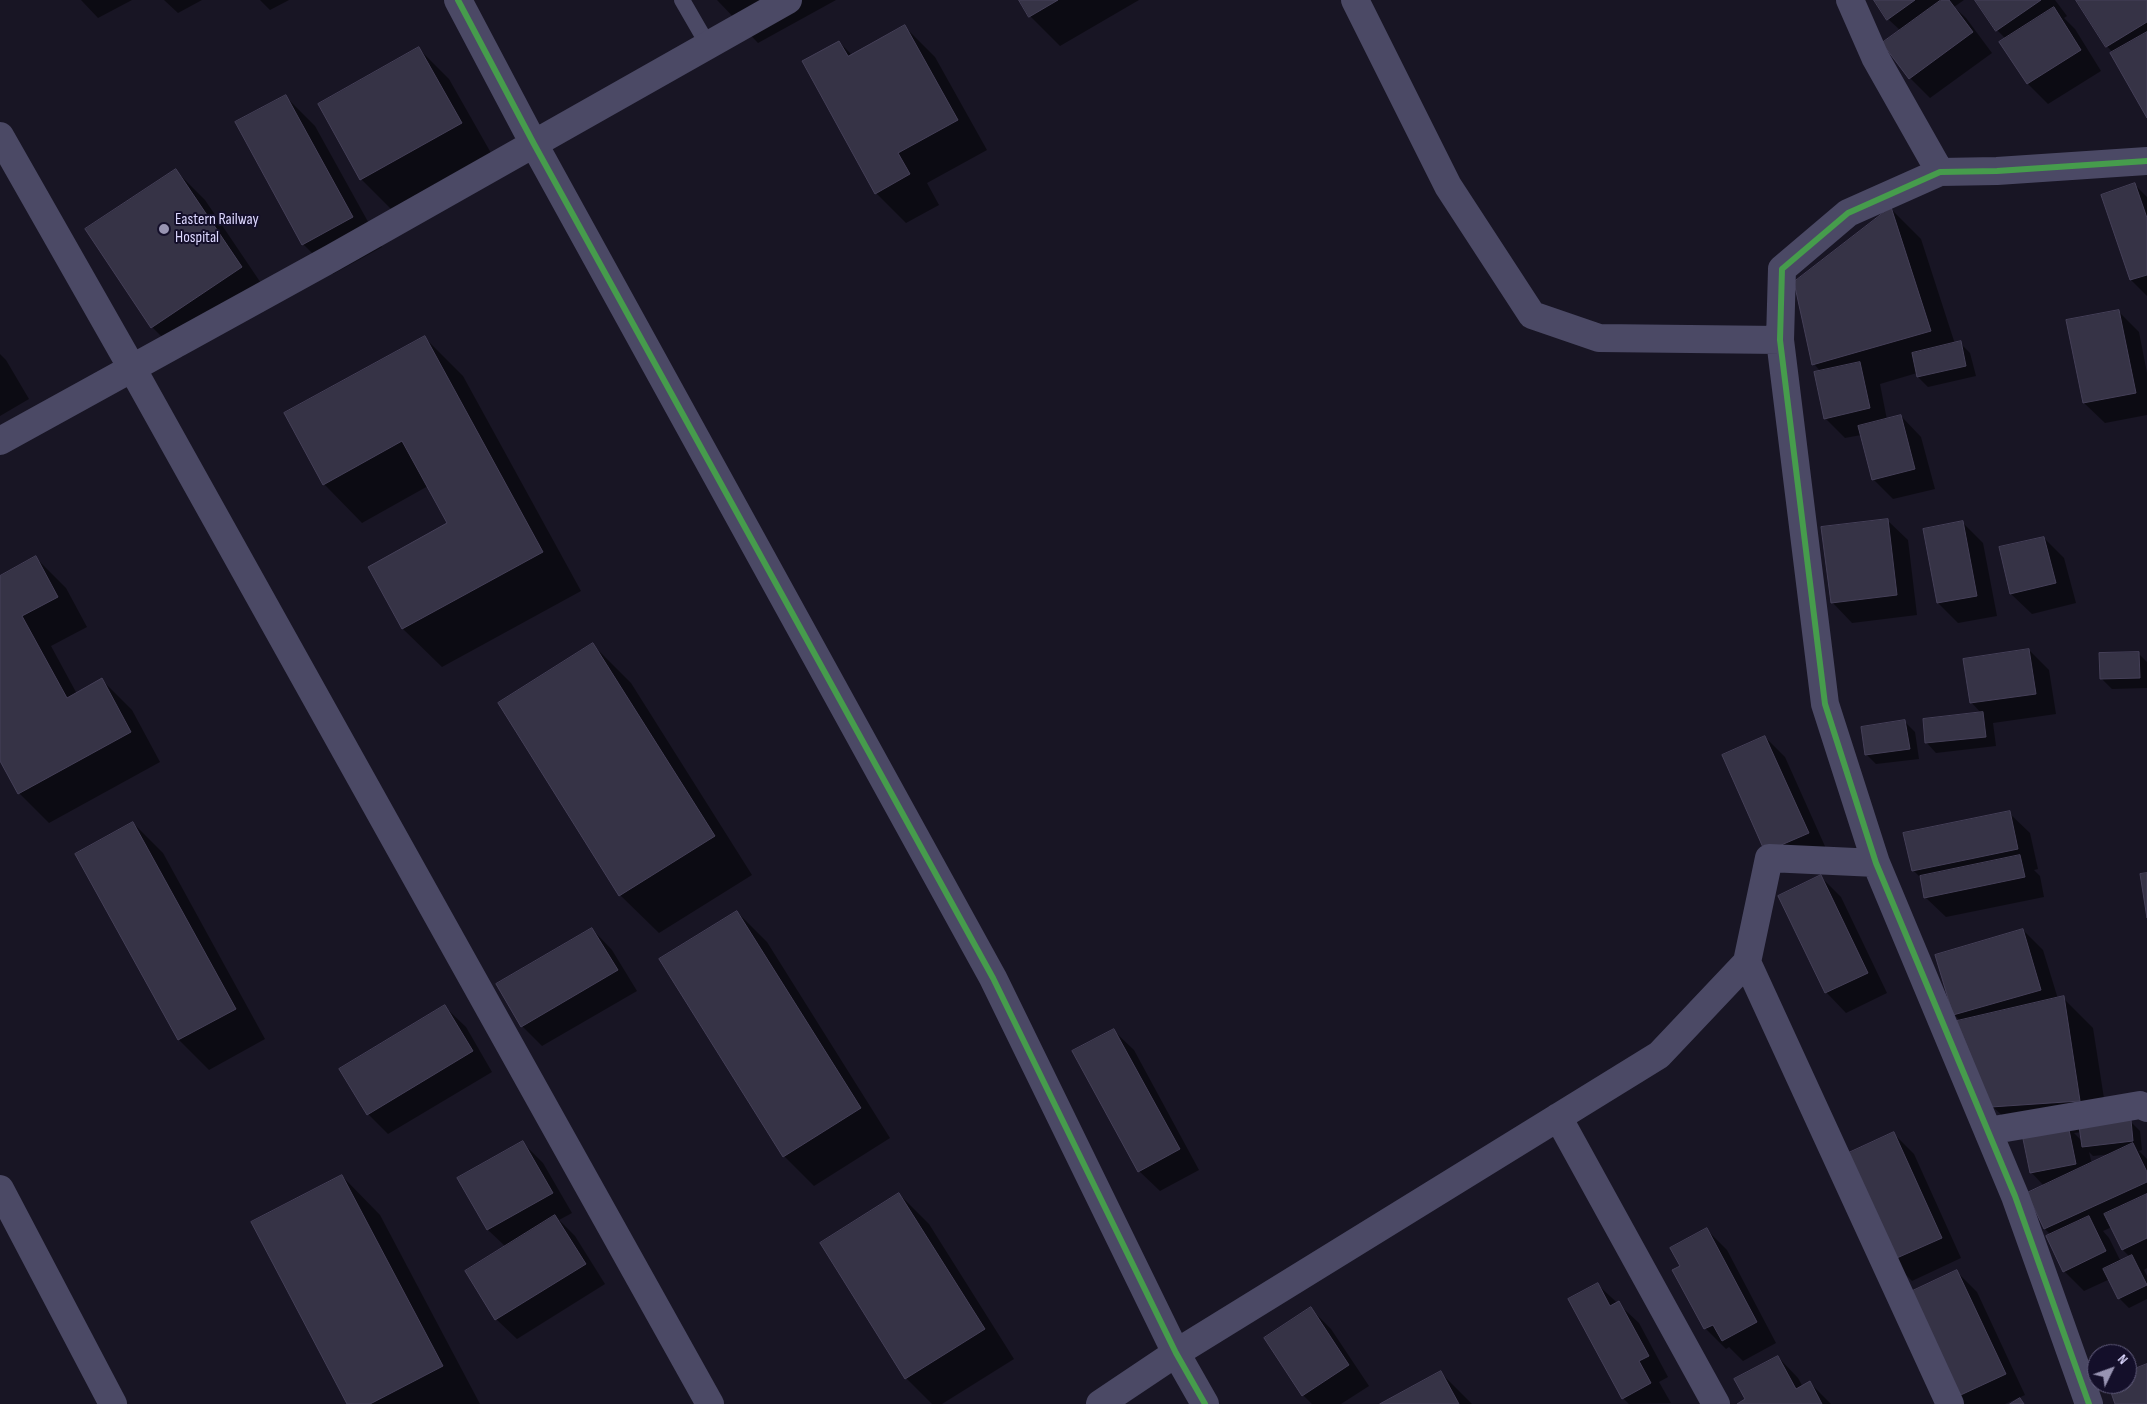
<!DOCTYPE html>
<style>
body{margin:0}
#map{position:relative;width:2147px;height:1404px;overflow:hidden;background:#181524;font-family:"Sofia Sans Condensed",sans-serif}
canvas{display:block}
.north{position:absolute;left:2087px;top:1344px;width:50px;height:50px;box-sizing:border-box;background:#140f2a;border:1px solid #645f7f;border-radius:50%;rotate:48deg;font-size:14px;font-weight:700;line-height:20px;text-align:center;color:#ddd8ff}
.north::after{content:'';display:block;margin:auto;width:18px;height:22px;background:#9894b2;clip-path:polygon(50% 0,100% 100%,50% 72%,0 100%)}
</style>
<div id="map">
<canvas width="2147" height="1404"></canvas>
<div class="north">N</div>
</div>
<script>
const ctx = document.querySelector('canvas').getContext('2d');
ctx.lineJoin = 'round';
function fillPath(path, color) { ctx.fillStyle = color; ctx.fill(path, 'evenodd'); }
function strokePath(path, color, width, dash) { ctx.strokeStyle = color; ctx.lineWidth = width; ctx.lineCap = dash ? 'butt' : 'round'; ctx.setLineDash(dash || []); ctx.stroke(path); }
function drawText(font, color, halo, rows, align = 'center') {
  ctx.font = font + ' "Sofia Sans Condensed",sans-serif'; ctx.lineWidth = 4; ctx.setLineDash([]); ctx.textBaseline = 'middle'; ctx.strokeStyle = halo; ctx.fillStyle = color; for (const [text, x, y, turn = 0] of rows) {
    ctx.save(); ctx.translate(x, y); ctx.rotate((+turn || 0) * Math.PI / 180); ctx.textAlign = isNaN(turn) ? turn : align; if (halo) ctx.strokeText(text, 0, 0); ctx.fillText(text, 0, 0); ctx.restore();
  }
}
fillPath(new Path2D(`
 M81,0H132L98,18Z
 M164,0H202L178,13Z
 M260,0H289L270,10Z
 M717,0H836L758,43Z
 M1020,0H1139L1060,46L1030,16Z
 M1875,0H1964L1954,7L1966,18L1992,53L1930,98L1910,78L1901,31L1888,19Z
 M1976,0H2055L2067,16L2064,18L2075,29L2101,71L2048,104L2028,84L2001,42L2006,39L1997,30Z
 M2078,0H2147V115L2113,53L2107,46Z
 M905,27L935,57L987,150L927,183L939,205L906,223L876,193L839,42L852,55Z
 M419,49L449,79L491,153L391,209L361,179Z
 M285,96L315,126L382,247L333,274L303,244Z
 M175,170L205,200L271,298L182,357L152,327Z
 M2135,185L2147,197V296L2131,280L2102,196Z
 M1891,209L1921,239L1955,344L1960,343L1970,353L1976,376L1928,387L1918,377L1917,373L1880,384L1887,420L1901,416L1921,437L1935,489L1893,499L1873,479L1861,435L1845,438L1825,418L1821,372L1814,364Z
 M2118,311L2139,332L2147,373V415L2105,423L2084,403Z
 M425,338L463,376L581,591L442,667L403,629L369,568L449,524L428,486L362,523L324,484Z
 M0,354L6,360L29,399L0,416Z
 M1887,520L1908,540L1917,615L1852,623L1832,602Z
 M1963,523L1983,543L1997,616L1958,623L1938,603Z
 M2044,538L2064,558L2076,603L2032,614L2011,594Z
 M36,558L66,588L87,627L51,646L77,694L102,680L132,710L160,762L49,823L19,793L0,758V578Z
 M593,645L631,683L752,875L659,933L620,895Z
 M2029,650L2049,670L2056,714L1993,723L1996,746L1936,753L1926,742L1982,714L1971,702Z
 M2138,653L2147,662V688L2112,689L2102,679Z
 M1905,722L1915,732L1919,759L1876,764L1866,754Z
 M1765,737L1785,757L1828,853L1786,871L1724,755Z
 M2009,813L2030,833L2038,869L2034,870L2040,876L2044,897L1946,917L1925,897L1922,879L1913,870Z
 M133,823L163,853L265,1039L209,1070L179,1040L77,854Z
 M1821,877L1841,897L1887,993L1846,1013L1826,992Z
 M737,912L767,942L890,1138L814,1186L784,1156L660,960Z
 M592,929L612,950L637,991L542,1046L522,1026Z
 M2023,930L2043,950L2058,999L2063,998L2093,1028L2108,1124L2130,1121L2140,1131L2142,1150L2139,1151L2147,1159V1268L2144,1270L2147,1276V1299L2129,1308L2119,1298L2110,1279L2084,1291L2064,1271L2051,1235L2045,1229L2044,1186L2031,1172L2024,1136L1992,1106L1961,1022L1954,1014ZM2082,1132L2083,1142L2074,1133ZM2089,1152L2093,1156L2112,1154L2092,1164ZM2112,1227L2123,1250L2130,1257L2121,1262L2109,1238L2103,1231Z
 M445,1007L466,1027L492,1072L388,1134L368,1114Z
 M1113,1030L1134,1050L1199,1170L1160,1191L1139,1171Z
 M1894,1134L1914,1154L1961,1258L1912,1281L1892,1261Z
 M523,1143L543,1163L572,1213L559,1220L575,1236L605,1284L517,1339L496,1319L506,1247L488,1230L459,1179Z
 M342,1176L380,1215L480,1404H348Z
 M899,1194L929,1224L1014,1359L942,1404H932L906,1378Z
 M1707,1230L1727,1250L1776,1343L1743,1361L1729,1347L1726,1349L1705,1328L1681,1266Z
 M1957,1272L1977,1292L2025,1395L2005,1404H1959Z
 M1598,1285L1639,1323L1668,1377L1659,1382L1671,1403L1629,1404L1623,1398Z
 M1311,1309L1331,1329L1369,1386L1341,1404H1312L1303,1395L1266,1339Z
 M1778,1357L1798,1378L1803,1387L1810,1383L1831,1404H1739L1747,1400Z
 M1441,1373L1472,1404H1382Z`), '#0007');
const building = new Path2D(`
 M1019,0H1058L1029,17Z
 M1874,0H1915L1887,20Z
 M1941,0H1949L1973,32L1909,79L1882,43Z
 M1975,0H2041L1996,31Z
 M2076,0H2147V22L2106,47Z
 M2054,7L2081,50L2027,84L1999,42Z
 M905,25L958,120L898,153L910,174L875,194L802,61L839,41L848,56Z
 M2147,32V118L2110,53Z
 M419,47L462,123L360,180L318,104Z
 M286,95L353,217L302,245L235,122Z
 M176,169L242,267L151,328L85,229Z
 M2135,183L2147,218V275L2130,280L2101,195Z
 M1891,207L1931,331L1812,365L1794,282Z
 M2119,310L2136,393L2083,403L2066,320Z
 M425,336L543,552L402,629L368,567L447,523L402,441L323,485L284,413Z
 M1961,341L1966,366L1917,377L1912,353Z
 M1860,362L1870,408L1824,419L1814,372Z
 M1901,415L1915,469L1872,480L1858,426Z
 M1888,519L1897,595L1831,603L1821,527Z
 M1963,521L1977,596L1937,603L1923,529Z
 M2044,537L2056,583L2010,594L1999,547Z
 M36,556L58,597L22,616L67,698L102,678L131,732L18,794L0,761V576Z
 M593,643L715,836L619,896L498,703Z
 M2029,649L2036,694L1970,703L1963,659Z
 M2139,652L2140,678L2100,679L2099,653Z
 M1983,712L1986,737L1925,743L1923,719Z
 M1905,720L1910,749L1865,755L1861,727Z
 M1765,736L1809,833L1765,852L1722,755Z
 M2010,811L2018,849L1912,871L1903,833Z
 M133,822L236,1009L178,1040L75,854Z
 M2020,855L2025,877L1924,898L1920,876Z
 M2147,873V918L2140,874Z
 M1821,875L1868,973L1825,993L1778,896Z
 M737,911L861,1108L783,1157L659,959Z
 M592,928L618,970L521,1027L496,984Z
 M2023,929L2041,990L1953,1015L1935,955Z
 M2064,996L2080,1101L1991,1107L1957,1021Z
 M445,1005L473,1051L367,1115L339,1069Z
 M1114,1029L1180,1149L1138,1172L1072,1051Z
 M2131,1120L2133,1141L2082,1147L2079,1126Z
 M2068,1125L2076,1164L2030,1173L2022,1134Z
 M1894,1132L1942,1238L1890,1261L1842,1156Z
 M523,1141L553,1193L487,1230L457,1178Z
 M2133,1143L2147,1172V1182L2044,1229L2027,1193Z
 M342,1175L443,1366L370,1404H347L251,1222Z
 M899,1193L985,1329L905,1379L820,1243Z
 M2147,1194V1238L2122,1250L2104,1214Z
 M555,1215L586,1264L495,1320L465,1271Z
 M2089,1216L2106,1251L2063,1272L2046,1236Z
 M1707,1228L1757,1322L1722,1341L1713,1325L1704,1329L1672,1270L1680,1266L1670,1248Z
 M2132,1255L2147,1285L2118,1299L2103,1269Z
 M1957,1270L2006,1374L1952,1399L1904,1295Z
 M1598,1283L1610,1306L1619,1301L1649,1356L1639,1361L1651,1383L1622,1399L1568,1299Z
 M1311,1307L1349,1365L1302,1396L1264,1338Z
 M1778,1356L1796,1389L1810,1381L1822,1404H1737L1745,1399L1734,1379Z
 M2147,1364V1404H2115L2108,1384H2127V1372Z
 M1441,1371L1459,1404H1380Z
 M2020,1398L2024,1404H2010Z`);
fillPath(building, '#363346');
strokePath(building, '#454058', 1);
strokePath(new Path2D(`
 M682,0L708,45`), '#4b4965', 16);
strokePath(new Path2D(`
 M458,0L534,144L993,978L1176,1353L1205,1404
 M1355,0L1448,186L1532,315L1599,338L1780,340
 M1850,0L1875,57L1940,172
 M0,136L132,368L710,1404
 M0,441L332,258L788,0
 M1747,962L1950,1404
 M1558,1117L1716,1404
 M1988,1131L2140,1105L2147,1108
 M0,1189L113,1404
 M1100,1404L1176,1353L1659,1055L1747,962L1769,858L1876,863
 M2089,1404L2015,1196L1876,863L1825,704L1780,340L1782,269L1848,213L1940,172L1997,171L2147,161`), '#4b4965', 28);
strokePath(new Path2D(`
 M458,0L534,144L993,978L1176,1353L1205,1404
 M2089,1404L2015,1196L1876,863L1825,704L1780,340L1782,269L1848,213L1940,172L1997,171L2147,161`), '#469c4c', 6);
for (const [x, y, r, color] of [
 [164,229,6,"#9894b2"]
]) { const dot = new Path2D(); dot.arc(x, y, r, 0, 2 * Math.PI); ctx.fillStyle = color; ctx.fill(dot); strokePath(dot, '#140f2a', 2); }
drawText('16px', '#ddd8ff', '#140f2a', [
 ["Eastern Railway",175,220],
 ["Hospital",175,238]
], 'left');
</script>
